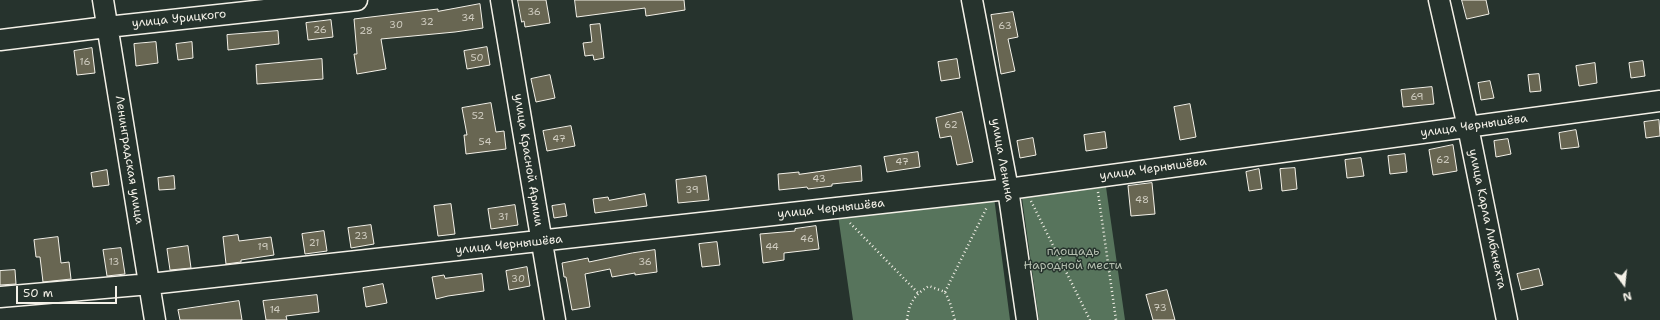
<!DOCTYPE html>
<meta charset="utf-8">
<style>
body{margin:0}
#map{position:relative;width:1660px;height:320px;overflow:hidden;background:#26332d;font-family:"Shantell Sans",sans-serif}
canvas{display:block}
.north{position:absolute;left:1604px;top:264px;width:40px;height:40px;-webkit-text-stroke:3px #26332d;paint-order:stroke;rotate:165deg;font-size:11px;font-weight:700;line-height:16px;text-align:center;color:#f4f1e8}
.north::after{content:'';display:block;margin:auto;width:14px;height:18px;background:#f4f1e8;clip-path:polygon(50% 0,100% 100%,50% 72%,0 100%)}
.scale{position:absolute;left:16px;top:286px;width:101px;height:18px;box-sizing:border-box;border:2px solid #f4f1e8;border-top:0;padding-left:5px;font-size:12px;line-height:14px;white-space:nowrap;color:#f4f1e8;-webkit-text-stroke:3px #26332d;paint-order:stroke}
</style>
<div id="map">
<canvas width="1660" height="320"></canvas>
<div class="north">N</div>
<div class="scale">50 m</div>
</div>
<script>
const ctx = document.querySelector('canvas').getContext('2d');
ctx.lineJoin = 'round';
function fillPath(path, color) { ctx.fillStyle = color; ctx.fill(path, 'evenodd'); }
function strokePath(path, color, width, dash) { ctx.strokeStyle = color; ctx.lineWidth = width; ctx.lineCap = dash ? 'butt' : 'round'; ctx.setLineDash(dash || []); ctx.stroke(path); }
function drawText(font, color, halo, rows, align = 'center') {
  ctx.font = font + ' "Shantell Sans",sans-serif'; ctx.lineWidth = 3; ctx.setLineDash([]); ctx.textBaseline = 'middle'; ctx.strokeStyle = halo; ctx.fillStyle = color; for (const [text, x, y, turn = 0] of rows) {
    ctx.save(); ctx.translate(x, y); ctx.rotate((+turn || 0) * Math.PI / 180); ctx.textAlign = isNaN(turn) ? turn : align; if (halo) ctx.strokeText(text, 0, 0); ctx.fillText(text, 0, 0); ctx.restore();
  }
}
fillPath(new Path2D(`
 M1106,187L1125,320H1039L1022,198Z
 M994,197L1010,320H853L838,215Z`), '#57745c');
const building = new Path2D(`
 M518,0H546L550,23L525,27L524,21L522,22Z
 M575,0H684L685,10L646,16L645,8L577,17Z
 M1462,0H1486L1489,14L1467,19Z
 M480,4L483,28L455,32L381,39L386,69L357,74L354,54H357L354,19L438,9V11Z
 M1013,12L1018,37L1008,39L1015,71L1001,74L991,15Z
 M331,20L333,37L308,40L306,23Z
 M600,24L604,58L594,60L593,55L585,56L583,43L592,42L590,25Z
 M278,31L279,44L228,50L227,35Z
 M156,42L158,63L136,66L134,44Z
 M192,42L193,58L178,60L176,44Z
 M487,47L490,65L467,69L464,51Z
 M92,48L95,73L77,75L74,51Z
 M322,59L323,79L257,84L256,65Z
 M957,59L960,78L941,81L938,62Z
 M1643,61L1645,76L1631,78L1629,63Z
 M1595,63L1597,83L1579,86L1576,66Z
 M1539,74L1541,91L1530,92L1528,75Z
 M550,75L555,98L536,102L531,79Z
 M1490,81L1494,98L1481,100L1478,83Z
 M1432,87L1434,104L1403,107L1401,90Z
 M491,103L496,132L504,131L506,149L466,154L464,135H467L462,108Z
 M1190,104L1196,137L1180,140L1174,107Z
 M962,112L973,162L957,165L951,136L940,138L936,118Z
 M1659,120L1660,136L1646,138L1644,122Z
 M571,126L575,146L547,151L543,131Z
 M1576,130L1579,147L1561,149L1559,133Z
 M1105,132L1107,148L1086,151L1084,135Z
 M1033,138L1036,155L1020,158L1017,141Z
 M1508,139L1511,154L1496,157L1494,141Z
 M1453,145L1457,171L1433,175L1429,150Z
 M918,152L920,167L887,172L884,157Z
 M1405,154L1407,172L1390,174L1388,156Z
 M1361,158L1364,176L1347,178L1345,160Z
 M861,166L862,181L832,184V186L808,189L807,187L779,190L778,174L799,172V174Z
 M1295,168L1297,189L1282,191L1280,169Z
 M1259,169L1262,189L1249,191L1246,172Z
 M107,170L109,185L93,187L91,173Z
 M174,176L175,189L159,190L158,178Z
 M706,176L709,200L678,203L676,180Z
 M1152,183L1155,214L1131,216L1128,186Z
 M645,194L647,206L595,213L593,199L608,197L609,200Z
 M451,204L455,234L438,236L434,206Z
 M565,204L567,216L554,218L552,206Z
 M515,205L518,225L491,229L488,209Z
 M371,225L374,244L351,248L348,228Z
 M816,226L819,249L784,253V260L763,263L760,234L795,231V229Z
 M324,231L327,251L305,254L302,234Z
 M238,235L239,241L271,237L274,255L241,260V262L226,264L223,237Z
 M58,237L61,263L69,262L71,279L43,282L40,257H36L34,240Z
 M717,242L720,265L702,267L699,244Z
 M188,246L191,268L170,270L167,249Z
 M121,248L125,274L107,276L103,250Z
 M655,250L657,272L635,275V273L612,277L610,269L585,274L590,307L572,310L566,277H564L562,263L588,258L589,262L632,253Z
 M527,267L530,286L509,290L506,271Z
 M1539,269L1543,285L1521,290L1517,274Z
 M15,270L16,284L0,285V271Z
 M482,274L484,291L448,296L436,299L432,277L444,275L445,278Z
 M383,284L387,303L366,307L363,288Z
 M1167,290L1175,320H1153L1146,295Z
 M317,295L319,312L286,316L287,320H266L263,301Z
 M239,301L242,320H180L178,310Z`);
fillPath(building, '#686652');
strokePath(building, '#f4f1e8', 1);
const minor = new Path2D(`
 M103,0L155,320
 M501,0L555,320
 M972,0L1008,189L1027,320
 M1439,0L1468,127L1507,320
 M0,40L107,27L357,0
 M0,297L150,284L1008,189L1660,101`);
strokePath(minor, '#f4f1e8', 23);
strokePath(new Path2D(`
 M1098,192L1116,320
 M1031,201L1090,320
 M850,223L918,293
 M945,292L987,207
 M907,320C909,303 914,295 929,286L945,292L950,303L955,320`), '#f4f1e8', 2.5, [1, 3]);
strokePath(minor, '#26332d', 20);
drawText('10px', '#d1cec2', null, [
 ["36",534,12],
 ["34",468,18],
 ["32",427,22],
 ["30",396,25],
 ["63",1005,26],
 ["26",320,30],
 ["28",366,31],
 ["50",477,58],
 ["16",85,62],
 ["69",1417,97],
 ["52",478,116],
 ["62",951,125],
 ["47",559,139],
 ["54",485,142],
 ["62",1443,160],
 ["47",902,162],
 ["43",819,179],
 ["39",692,190],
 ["48",1142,200],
 ["31",503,217],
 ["23",361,236],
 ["46",807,239],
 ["21",314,243],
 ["19",263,247],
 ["44",772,247],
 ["13",114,262],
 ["36",645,262],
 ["30",518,279],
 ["73",1160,308],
 ["14",275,310]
]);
drawText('12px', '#f4f1e8', '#26332d', [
 ["улица Урицкого",179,19,-6],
 ["улица Чернышёва",1474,126,-8],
 ["Ленинградская улица",129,160,81],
 ["улица Красной Армии",528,160,81],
 ["улица Ленина",1002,160,80],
 ["улица Чернышёва",1153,169,-8],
 ["улица Чернышёва",831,209,-6],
 ["улица Карла Либкнехта",1487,219,78],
 ["улица Чернышёва",509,245,-6]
]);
drawText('12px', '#b5bfb0', '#26332d', [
 ["площадь",1073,252],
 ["Народной мести",1073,266]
]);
</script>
